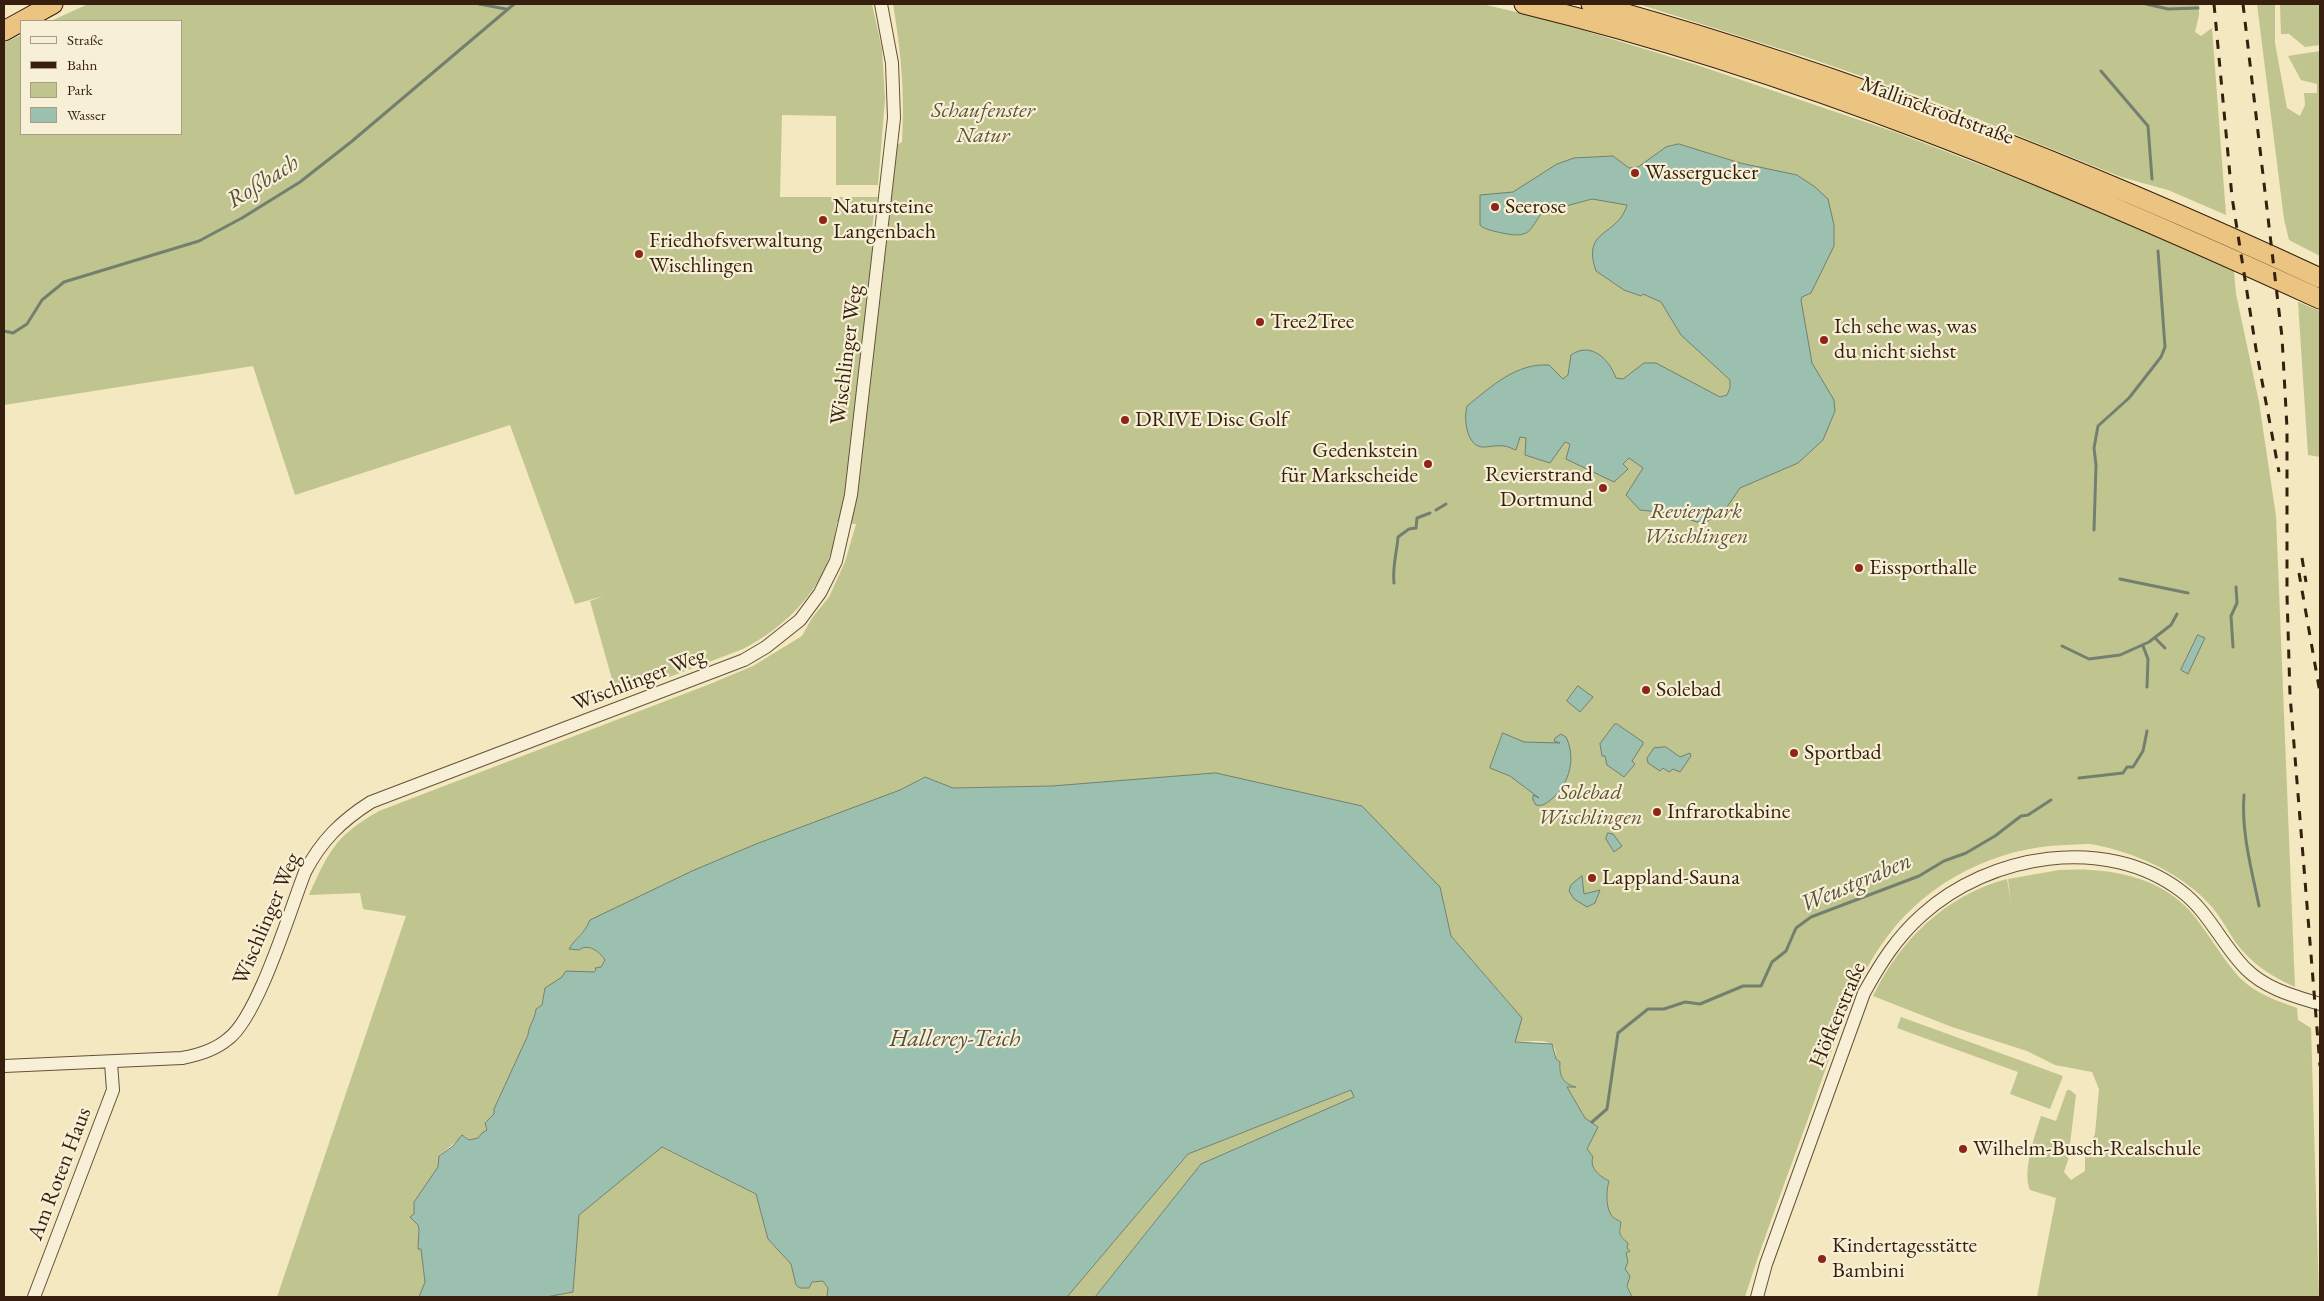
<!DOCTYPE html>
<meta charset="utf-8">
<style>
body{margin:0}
#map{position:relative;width:2324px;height:1301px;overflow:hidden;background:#f3e8c0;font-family:"EB Garamond",serif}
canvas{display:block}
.frame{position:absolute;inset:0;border:5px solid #361f0e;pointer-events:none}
.legend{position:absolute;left:20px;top:20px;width:162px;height:115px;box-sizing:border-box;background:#f7f0d6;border:1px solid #aa9c86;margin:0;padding:6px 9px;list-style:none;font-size:15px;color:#361f0e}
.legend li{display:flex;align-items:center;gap:10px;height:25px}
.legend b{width:25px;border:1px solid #aa9c86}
</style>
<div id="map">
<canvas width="2324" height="1301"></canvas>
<div class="frame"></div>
<ul class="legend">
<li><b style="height:6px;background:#f7f0d6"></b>Straße</li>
<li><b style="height:6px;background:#361f0e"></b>Bahn</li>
<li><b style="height:14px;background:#c0c48f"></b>Park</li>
<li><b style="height:14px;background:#9cc0af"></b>Wasser</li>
</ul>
</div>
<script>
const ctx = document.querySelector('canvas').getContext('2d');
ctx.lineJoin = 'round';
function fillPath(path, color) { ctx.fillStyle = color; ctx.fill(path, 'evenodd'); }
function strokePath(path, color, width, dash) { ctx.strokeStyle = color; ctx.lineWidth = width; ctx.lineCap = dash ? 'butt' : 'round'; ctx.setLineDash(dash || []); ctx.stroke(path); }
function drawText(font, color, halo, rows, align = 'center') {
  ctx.font = font + ' "EB Garamond",serif'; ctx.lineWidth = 4.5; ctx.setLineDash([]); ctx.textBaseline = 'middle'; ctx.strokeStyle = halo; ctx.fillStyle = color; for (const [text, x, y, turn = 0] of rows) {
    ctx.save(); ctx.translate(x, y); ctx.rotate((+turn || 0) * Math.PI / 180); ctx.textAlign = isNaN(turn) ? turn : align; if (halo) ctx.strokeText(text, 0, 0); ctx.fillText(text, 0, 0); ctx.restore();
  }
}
fillPath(new Path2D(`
 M88,4H872L882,49L885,99L878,185H836V116L782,115L780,197H878L875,206L870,244L879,258L891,149L902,142C905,94 901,51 893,4H1482L1546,19L1694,64L1895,132L2098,210L2234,271L2236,294L2259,402L2276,516L2295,987C2272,977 2252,964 2236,943C2228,931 2221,917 2211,906C2196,889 2176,875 2155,865C2137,856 2116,849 2096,845C2087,843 2075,845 2065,845C1997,847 1928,881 1887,937C1850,986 1835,1045 1814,1102C1791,1167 1766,1231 1745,1297H1632C1624,1280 1624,1261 1628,1243C1619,1236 1620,1234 1621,1222C1619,1220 1616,1220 1614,1218C1605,1211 1606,1191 1609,1181L1596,1174L1591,1164L1593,1158L1587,1149L1585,1118L1567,1087L1570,1086C1561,1079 1559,1073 1560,1062L1556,1059C1556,1056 1556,1050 1554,1047C1549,1038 1524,1042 1515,1042L1512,1006L1451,936L1440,887L1052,786L953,788L924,777L900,790L590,920C583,935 576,937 570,949L579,950C588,943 599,951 605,960L601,967L595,968L596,970L594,972L570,973L545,988L542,1005L536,1009C535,1020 529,1024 528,1035L494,1109V1114L485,1122L488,1130L482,1133L478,1138L469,1140L465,1136C455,1141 448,1149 439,1155L438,1167L414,1202V1214L419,1229L418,1248L421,1249L425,1282L419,1297H277L410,904L406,916L363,909L360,893L309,895C329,851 335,836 379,811L710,684L753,666L802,636L812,618L829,597L845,562L856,524L837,522C835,532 834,542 831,552C818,595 782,629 743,649L617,697L590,601L604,596L575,604L510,425L295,495L253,366L4,405V43L21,35V134H181V21H51Z
 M1638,4H2199V15L2195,32L2201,36L2212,28L2226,215L2168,190L2121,177L1928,99L1806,57Z
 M2257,4H2275V43L2287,108L2300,116L2305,105L2304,93H2317V84L2301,80L2288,56L2320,51V256L2289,240L2284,219Z
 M2280,4H2320V45L2305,47L2289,34H2281Z
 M2298,302L2320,311V457L2308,455Z
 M2059,870C2104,867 2158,875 2190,911C2208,932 2221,957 2240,978C2255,993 2277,1001 2297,1008L2298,1020L2311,1028L2319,1297H2037L2056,1198L2030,1190C2022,1171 2035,1135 2041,1116L2056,1121L2067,1090H2070L2076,1095L2068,1160L2064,1172L2071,1180L2085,1171V1154L2095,1134L2099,1089L2092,1072L2055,1065L2027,1051L1952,1027L1873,996C1900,940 1946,895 2007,879L2011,903L2008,879Z
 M1901,1017L2063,1076L2050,1109L2010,1094L2018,1072L1897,1028Z
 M1352,1090L1355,1097L1201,1164L1095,1297H1067L1188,1154Z
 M661,1147L756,1194L768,1239L791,1264L796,1285L800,1288H809L812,1282L823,1281L828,1288L827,1297H546L573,1292L579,1215Z`), '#c0c48f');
const water = new Path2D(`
 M1679,144L1740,163L1797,175L1815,187L1828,199L1834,225V246L1811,293L1802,297L1801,300L1812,363L1834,400L1835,411L1823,440L1798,463L1740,488L1727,507L1708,521L1697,522L1669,513L1640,510L1626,495L1643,468L1629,458L1623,464L1628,469L1614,482L1566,459L1570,444L1565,442L1550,463L1525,455L1526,438L1520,437L1516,450C1512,449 1508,446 1504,446C1488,444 1476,455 1468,433C1465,422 1465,416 1467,406C1492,386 1516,363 1549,365L1563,379L1568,375L1571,355C1591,341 1609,359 1616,378L1623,379L1644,363H1656L1720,397L1727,395L1730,388V380L1681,335L1661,302L1643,294L1641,296L1624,290L1596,271C1581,228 1618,237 1627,205L1592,199L1566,206L1547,207C1528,227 1535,240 1502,233C1494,231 1485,230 1480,225V195L1513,192L1557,164L1574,158L1613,156L1629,168L1638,167L1666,147Z
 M2198,635L2205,638L2188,674L2181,670Z
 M1578,686L1593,697L1580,712L1567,701Z
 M1615,724H1617L1643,742V744L1632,761L1635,764L1624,777L1607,765L1605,756H1602L1600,744Z
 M1503,733L1524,742L1560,743L1554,741L1555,738L1561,734L1566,737C1576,758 1570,782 1553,798C1548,802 1543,807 1536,805L1533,800V795L1539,798L1510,776L1490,768Z
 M1666,747L1680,757L1690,753L1691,756L1680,772L1673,769L1669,772L1663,768L1660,771L1648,763L1647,758L1654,748Z
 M1216,773L1362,806L1440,887L1451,936L1522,1018L1515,1042L1552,1044L1556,1059L1560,1062C1559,1074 1562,1084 1576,1087H1567L1585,1118L1598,1127L1587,1149L1593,1157C1589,1169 1600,1176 1609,1181C1606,1191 1605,1211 1614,1218C1616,1220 1619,1220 1621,1222C1619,1234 1619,1236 1628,1243L1627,1248L1630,1251L1626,1253L1628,1262L1625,1269L1630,1276L1627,1286L1632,1297H1095L1201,1164L1354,1097L1351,1090L1188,1154L1067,1297H827L828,1288L823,1281L812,1282L809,1288H800L796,1285L791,1264L768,1239L756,1194L662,1147L579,1215L573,1292L546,1297H419L425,1282L421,1249H418L419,1229L418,1225L410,1217L414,1214V1202L438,1167L439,1156L453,1146L462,1135L469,1140L478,1138L482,1133L487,1130L485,1123L494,1114V1109L528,1035C529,1024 535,1020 536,1009L542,1005L545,988L562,977L566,971L594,972L596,970L595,968L601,967L605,960C599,951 588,943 579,950L569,949C577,936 583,936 590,920L692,871L756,844L900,790L925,777L953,788L1052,786Z
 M1608,833L1613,834L1622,846L1614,852L1606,839Z
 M1582,876L1584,894L1600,890L1595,903L1587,907L1574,899L1569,891L1571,885Z`);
fillPath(water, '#9cc0af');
strokePath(water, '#73806f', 1);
strokePath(new Path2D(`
 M479,4L506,9
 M2146,4L2168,9L2198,8
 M2101,71L2148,126L2152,179
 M4,331L13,333L27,324L42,300L64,282L199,241L242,218L300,182L351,142L514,4
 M1436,510L1446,504
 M2094,530L2096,465L2094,448L2098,426L2129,398L2161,357L2165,347L2158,251
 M2120,579L2188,593
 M1394,583C1392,567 1397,552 1398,537L1409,529L1416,528L1417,518L1430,513
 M2155,638L2165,648
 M2062,646L2089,659L2120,655L2149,642L2171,625L2177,614
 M2143,646L2148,659L2147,687
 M2233,647L2231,616L2237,603L2236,587
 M2079,778L2123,773L2127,767H2133L2143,751L2147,731
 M2244,795C2241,832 2252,871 2259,906
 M1592,1122L1607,1109L1618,1033L1648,1009H1664L1685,1002L1700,1004L1743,986H1761L1772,962L1786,951L1796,928L1811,917L1919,876L1944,861L1966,853L1995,836L2021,816L2028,815L2051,800`), '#73806f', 3);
const minor = new Path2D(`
 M4,1066L182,1058C199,1055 215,1050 228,1039C258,1017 290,910 305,872C321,841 341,821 371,802L744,660L766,647L800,620L820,593L836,561L851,495L894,118L892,63L881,4
 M34,1297L113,1090L111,1063
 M1757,1297L1766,1264L1864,993C1880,964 1897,937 1922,915C1989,854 2106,834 2181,891C2209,912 2222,945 2246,969C2266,989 2294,996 2320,1004`);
const highway = new Path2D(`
 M1524,4C1799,71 2063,181 2320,299
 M1591,4C1843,73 2083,168 2320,278
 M4,31L53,4`);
strokePath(minor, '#65513a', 14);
strokePath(highway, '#361f0e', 21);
strokePath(minor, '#f7f0d6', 12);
strokePath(highway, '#eac480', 19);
strokePath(new Path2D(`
 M2214,4L2232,197L2256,349L2279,472
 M2243,4L2282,337L2287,428V595L2290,695L2320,1066
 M2302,558L2306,582
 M2299,573L2320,693`), '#361f0e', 3, [9, 9]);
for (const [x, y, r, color] of [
 [1635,173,5,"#8f2418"],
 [1495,207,5,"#8f2418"],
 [823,220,5,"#8f2418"],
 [639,254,5,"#8f2418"],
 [1260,322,5,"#8f2418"],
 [1824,340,5,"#8f2418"],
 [1125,420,5,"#8f2418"],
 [1428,464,5,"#8f2418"],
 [1603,488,5,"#8f2418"],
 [1859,568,5,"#8f2418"],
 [1646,690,5,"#8f2418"],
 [1794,753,5,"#8f2418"],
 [1657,812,5,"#8f2418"],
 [1592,878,5,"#8f2418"],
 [1963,1149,5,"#8f2418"],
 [1822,1259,5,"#8f2418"]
]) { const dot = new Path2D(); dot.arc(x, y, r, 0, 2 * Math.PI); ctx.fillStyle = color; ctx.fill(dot); strokePath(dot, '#f7f0d6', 2); }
drawText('italic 22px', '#5f5135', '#f7f0d6', [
 ["Schaufenster",983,111],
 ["Natur",983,136],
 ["Revierpark",1696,512],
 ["Wischlingen",1696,537],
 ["Solebad",1590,793],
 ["Wischlingen",1590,818]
]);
drawText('22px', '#361f0e', '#f7f0d6', [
 ["Mallinckrodtstraße",1937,111,20],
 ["Wischlinger Weg",847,355,-83],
 ["Wischlinger Weg",639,680,-21],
 ["Wischlinger Weg",267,919,-67],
 ["Höfkerstraße",1838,1015,-67],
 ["Am Roten Haus",60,1174,-69]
]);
drawText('22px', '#361f0e', '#f7f0d6', [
 ["Wassergucker",1645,173],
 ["Natursteine",833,207],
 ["Langenbach",833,232],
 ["Seerose",1505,207],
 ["Friedhofsverwaltung",649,241],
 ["Wischlingen",649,266],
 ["Tree2Tree",1270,322],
 ["Ich sehe was, was",1834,327],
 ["du nicht siehst",1834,352],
 ["DRIVE Disc Golf",1135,420],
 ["Gedenkstein",1418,451,"right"],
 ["für Markscheide",1418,476,"right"],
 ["Revierstrand",1593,475,"right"],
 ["Dortmund",1593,500,"right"],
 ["Eissporthalle",1869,568],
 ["Solebad",1656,690],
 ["Sportbad",1804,753],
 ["Infrarotkabine",1667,812],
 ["Lappland-Sauna",1602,878],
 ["Wilhelm-Busch-Realschule",1973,1149],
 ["Kindertagesstätte",1832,1246],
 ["Bambini",1832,1271]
], 'left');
drawText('italic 24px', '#554f3e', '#f7f0d6', [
 ["Roßbach",263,182,-32],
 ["Weustgraben",1856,883,-23],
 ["Hallerey-Teich",955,1039]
]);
</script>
